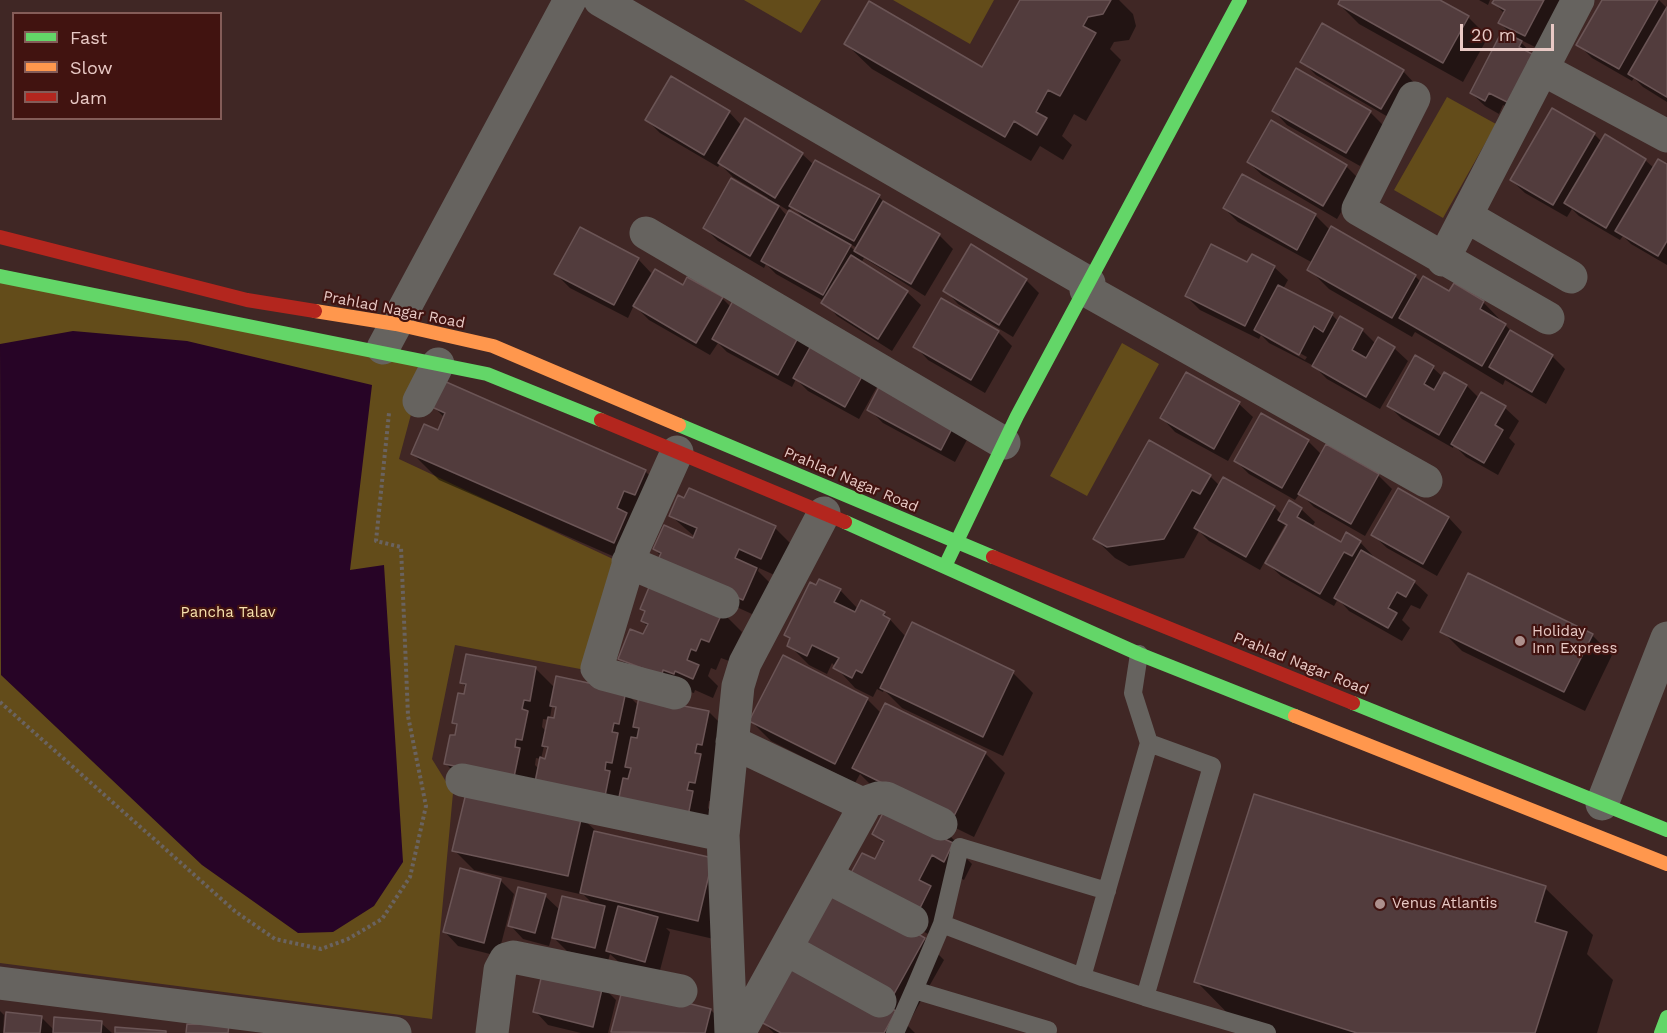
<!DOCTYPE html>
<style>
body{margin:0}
#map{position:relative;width:1667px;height:1033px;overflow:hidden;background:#402725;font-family:"Work Sans",sans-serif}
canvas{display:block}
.legend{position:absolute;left:12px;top:12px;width:210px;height:108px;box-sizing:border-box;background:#411310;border:2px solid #845c58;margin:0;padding:8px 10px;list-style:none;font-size:18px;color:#e8c9c5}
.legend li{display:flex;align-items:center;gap:12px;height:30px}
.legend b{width:30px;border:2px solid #845c58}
.scale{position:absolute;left:1460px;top:24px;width:94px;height:27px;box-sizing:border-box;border:3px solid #e8c9c5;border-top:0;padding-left:8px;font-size:18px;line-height:21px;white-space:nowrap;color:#e8c9c5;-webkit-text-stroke:4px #411310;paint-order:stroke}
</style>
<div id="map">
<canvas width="1667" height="1033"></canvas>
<ul class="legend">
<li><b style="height:8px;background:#63d668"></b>Fast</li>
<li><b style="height:8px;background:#ff974d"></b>Slow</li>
<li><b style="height:8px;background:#b3261e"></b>Jam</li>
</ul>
<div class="scale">20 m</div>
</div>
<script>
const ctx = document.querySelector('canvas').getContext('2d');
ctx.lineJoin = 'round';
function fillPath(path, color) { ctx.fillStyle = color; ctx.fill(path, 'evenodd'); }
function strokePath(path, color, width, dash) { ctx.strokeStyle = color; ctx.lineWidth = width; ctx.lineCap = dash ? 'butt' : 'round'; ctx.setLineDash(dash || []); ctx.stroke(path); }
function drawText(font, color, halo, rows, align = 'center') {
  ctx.font = font + ' "Work Sans",sans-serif'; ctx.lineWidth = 4.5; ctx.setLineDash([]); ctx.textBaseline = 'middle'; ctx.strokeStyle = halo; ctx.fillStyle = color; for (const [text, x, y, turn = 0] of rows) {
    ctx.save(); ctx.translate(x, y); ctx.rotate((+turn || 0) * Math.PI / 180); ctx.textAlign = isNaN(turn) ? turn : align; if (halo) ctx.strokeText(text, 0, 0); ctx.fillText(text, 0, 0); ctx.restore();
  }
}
fillPath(new Path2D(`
 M744,0H821L801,33Z
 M893,0H994L970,44Z
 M1447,97L1496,124L1443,218L1394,190Z
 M0,269L424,366L399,459L630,567L601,673L455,645L432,759L453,793L432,1019L0,963Z
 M1122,343L1159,364L1087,496L1050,476Z`), '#634c1a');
fillPath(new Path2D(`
 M73,331L187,341L372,385L350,570L384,565L403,862L374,906L333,932L298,933L202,865L1,675L0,344Z`), '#270426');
fillPath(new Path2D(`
 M1022,0H1119L1133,14L1136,26L1129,40L1114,42L1110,49L1121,60L1086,121L1074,114L1062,136L1072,145L1063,160L1040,146L1031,161L872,69L846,44L982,69Z
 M1342,0H1437L1468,17L1488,37L1463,82L1359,24L1339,4Z
 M1479,0H1490L1488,5Z
 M1496,0H1564L1539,49L1517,38L1534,56L1523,116L1503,105L1499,114L1485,106L1471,93L1516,39L1500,23L1505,14L1494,3Z
 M1604,0H1659L1667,8V102L1643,87L1634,78L1632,81L1592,58L1578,44Z
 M1302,61L1403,71L1416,85L1395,121L1316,75Z
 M1274,111L1370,112L1383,125L1360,166L1287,125Z
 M729,112L742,126L802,154L814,165L879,197L887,205L939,235L953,249L925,296L864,258L861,263L907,292L921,305L892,351L837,316L824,301L776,274L766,264L764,268L718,241L705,228L768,198L733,177L720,164L718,167L660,133L647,120ZM776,203L789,211L792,206L806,220L787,216ZM847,242L857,248L855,251L847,243Z
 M1594,134L1602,142L1645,160L1654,168L1667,166V265L1631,244L1623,236L1620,240L1579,216L1572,209L1567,217L1525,193L1511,180Z
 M1248,162L1346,166L1360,180L1337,219L1262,175Z
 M1243,176L1315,215L1331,231L1415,276L1421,282L1449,294L1483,302L1514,334L1552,356L1565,369L1546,404L1505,380L1503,385L1415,332L1412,337L1329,289L1309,269L1313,263L1238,222L1224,208Z
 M638,259L653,275L722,298L731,307L735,301L878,385L859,419L808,391L796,379L792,387L727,352L718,343L710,355L649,320L634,305L628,318L570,288L556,274Z
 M1248,264L1274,267L1288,280L1283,289L1332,315L1339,322L1362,330L1376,344L1394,348L1408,361L1380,409L1327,379L1314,366L1269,343L1261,335L1259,339L1200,310L1186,296ZM1270,337L1307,357L1305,360L1270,340Z
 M1026,280L1039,293L1013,337L958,304L945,290Z
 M942,300L998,332L1012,346L985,393L928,360L915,346Z
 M1416,357L1433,368L1443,377L1445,374L1467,386L1479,398L1481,394L1505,408L1519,421L1509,438L1515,444L1498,475L1466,457L1454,445L1453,448L1402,419L1388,405Z
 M1187,374L1239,404L1253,417L1228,461L1175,432L1162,418Z
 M883,383L969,436L955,462L883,423L869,409Z
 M434,407L645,471L671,497L640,568L439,480L413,454L438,432L445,418Z
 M1308,441L1322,455L1327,446L1378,475L1392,489L1365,536L1314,507L1300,493L1295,500L1249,474L1236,461Z
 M1210,476L1220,486L1274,507L1282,515L1301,509L1315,522L1312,527L1341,544L1360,542L1373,556L1372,558L1414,582L1428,595L1420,609L1411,605L1402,620L1410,628L1402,641L1349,611L1338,599L1334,606L1281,576L1267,563L1288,528L1285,525L1260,570L1209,541L1199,531L1184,558L1129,566L1115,558L1095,539Z
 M1398,490L1449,518L1462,532L1437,576L1387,548L1373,535Z
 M670,515L775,528L795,548L781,578L759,568L758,571L776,589L763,619L679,581L655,549L693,540L695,537Z
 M817,587L840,590L858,609L884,613L906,637L1013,673L1033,693L1003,756L902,708L884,690L883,692L877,689L873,697L855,688L832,663L827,674L809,665L789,645L791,640L785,635Z
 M642,608L722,612L742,632L729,661L721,658L716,670L711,668L708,676L718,686L713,698L695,690L694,693L639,678L619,658L644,636L648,627L642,621L646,613Z
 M1442,631L1592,635L1612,655L1585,711L1462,651Z
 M536,669L555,688L625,692L639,706L709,712L729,732L715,802L709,801L708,808L712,813L707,840L465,783L445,763L456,737L458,727L454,723L467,688L462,683ZM552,706L557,710L555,720L550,718ZM543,719L549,720L547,732L542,727ZM544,746L549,751L546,761L541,759ZM536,758L541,759L539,769L535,765Z
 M867,699L881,713L885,705L985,753L1005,773L974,837L874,788L860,774L855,783L771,741L751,721Z
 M581,817L598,833L712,860L718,940L666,928L670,932L659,974L621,964L610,954L608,961L567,951L552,936L549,946L523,939L510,925L545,896L560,910L594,905L584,895L474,870L454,850Z
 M874,834H948L968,854L966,858L972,864L964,880L952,874L930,935L873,905L875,861L884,844Z
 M500,880L514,894L498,956L458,946L445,932Z
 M828,885L924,940L944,960L909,1022L901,1019L915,1033H774L763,1022Z
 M1545,888L1593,935L1587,954L1613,980L1597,1033H1257L1243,1029L1196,981Z
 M602,986L616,1000L608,1033H581L548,1025L535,1011Z
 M711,1010L724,1024L722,1033L613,1032Z
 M0,1011L4,1015L3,1033H0Z
 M41,1017L55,1031L101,1023L112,1033H6Z`), '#0007');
const building = new Path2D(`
 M1020,0H1111L1103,14L1088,17L1083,26L1096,33L1060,96L1048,90L1036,112L1047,118L1037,135L1014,121L1005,137L844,44L869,1L982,67Z
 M1340,0H1440L1469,16L1443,63L1338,4Z
 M1494,0H1544L1525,36L1498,23L1505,10L1492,3Z
 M1602,0H1658L1619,69L1576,45Z
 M1667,7V97L1628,74Z
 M1322,23L1404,70L1381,109L1300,62Z
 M1502,31L1522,41L1519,47L1534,55L1509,103L1489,93L1485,101L1470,93Z
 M1296,68L1371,111L1346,153L1272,111Z
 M671,76L730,111L704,155L645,120Z
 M1552,108L1595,133L1553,205L1510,180Z
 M745,118L803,153L775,198L718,163Z
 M1271,120L1347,165L1323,206L1247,162Z
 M1605,134L1646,159L1606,228L1564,203Z
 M1658,159L1667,164V241L1658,256L1615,231Z
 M815,160L880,195L854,241L789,206Z
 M1242,174L1316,214L1297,250L1223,208Z
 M731,178L779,206L750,256L703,228Z
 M883,201L940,234L911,284L854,251Z
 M789,210L851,245L823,295L761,261Z
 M1331,226L1416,275L1392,318L1307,270Z
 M580,227L639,258L614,305L554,274Z
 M971,244L1027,279L999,325L943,291Z
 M1211,244L1247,262L1252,254L1275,266L1245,326L1185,296Z
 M851,255L908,291L878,339L821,303Z
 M655,269L683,285L687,277L723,297L696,343L633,306Z
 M1423,276L1449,291L1454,283L1484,301L1480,309L1506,324L1482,366L1399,318Z
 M1278,285L1333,313L1323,332L1314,326L1299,355L1254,330Z
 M941,298L999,331L971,380L913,347Z
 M734,299L800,334L778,375L712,339Z
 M1340,316L1363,329L1352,350L1366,358L1378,337L1395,347L1366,397L1312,366Z
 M1510,330L1553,355L1532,392L1489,367Z
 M813,342L865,371L845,407L793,378Z
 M1415,355L1434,366L1424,384L1434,390L1444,372L1467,385L1439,435L1387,406Z
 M1186,372L1240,402L1214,449L1160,418Z
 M444,381L646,470L635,495L624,491L617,508L627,513L614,543L411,454L424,424L438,430L445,413L432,407Z
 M882,381L956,421L941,450L867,410Z
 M1481,392L1506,406L1495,425L1503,430L1484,463L1451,444Z
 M1261,413L1309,440L1282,488L1234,461Z
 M1149,440L1211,475L1200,494L1192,490L1164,539L1107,547L1093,539Z
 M1326,444L1379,474L1351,524L1298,494Z
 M1223,477L1275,506L1246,557L1194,528Z
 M689,488L776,526L761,559L739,549L735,558L757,568L743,600L657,562L661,553L653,549L664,525L693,538L697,528L669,516L678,495L684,498Z
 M1398,488L1449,517L1423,564L1371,535Z
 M1289,500L1302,508L1297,517L1341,542L1346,532L1361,541L1352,556L1344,552L1320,594L1265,563L1287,525L1278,520Z
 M1361,550L1415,581L1406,597L1397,592L1388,608L1397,613L1388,628L1334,598Z
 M1468,573L1593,634L1564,692L1440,632Z
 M819,579L841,589L834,602L855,612L861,600L885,612L883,615L890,619L862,673L856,670L852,678L833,668L839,658L812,645L807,656L787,646L790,638L784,635L810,582L816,585Z
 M652,580L723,611L709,642L701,639L696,651L691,649L687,660L699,665L693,679L675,671L674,674L663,670L662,674L655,673L618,659L630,629L643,634L648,624L641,621L645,611L640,609Z
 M912,622L1014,671L983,737L880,688Z
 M466,654L536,667L530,701L524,700L522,709L528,711L522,740L516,739L515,747L520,748L514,777L444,764L450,735H455L457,724L452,723L458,693L464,694L466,684L460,683Z
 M783,655L868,698L835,764L749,721Z
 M556,676L626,691L619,724L614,723L612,732L618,733L612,763L606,762L605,770L610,771L604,801L534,787L540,757L545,759L548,747L542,746L548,717L554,718L556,707L550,706Z
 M639,697L709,711L702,745L697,744L695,753L701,754L695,783L689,782L687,790L693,791L687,821L617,807L623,778L628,779L631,768L625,767L631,737L637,738L639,728L633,727Z
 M885,703L986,752L953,818L852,768Z
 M467,789L582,815L568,876L452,851Z
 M1254,794L1546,886L1535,922L1567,932L1535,1033H1357L1194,982Z
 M884,811L953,843L944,862L932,855L919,880L931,886L920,908L851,873L862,853L875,859L884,841L872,834Z
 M594,831L713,858L698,921L580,893Z
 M460,868L501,879L484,943L443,932Z
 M827,883L925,938L889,1003L791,947Z
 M518,887L546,894L535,933L508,926Z
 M562,896L605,906L595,948L552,938Z
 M618,906L658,917L645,962L606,951Z
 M795,958L896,1011L884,1033H781L761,1022Z
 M543,970L603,985L593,1027L533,1012Z
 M623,987L711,1009L705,1033L611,1032Z
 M6,1012L42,1016L40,1033H4Z
 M54,1017L102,1021L101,1033H53Z
 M187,1024L229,1025L228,1033H186Z
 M115,1027L166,1031V1033H115Z`);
fillPath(building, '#523c3d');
strokePath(building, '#6b5556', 1.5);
strokePath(new Path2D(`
 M0,702L236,912L275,939L321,949L348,939L382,919L410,877L426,806L408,716L401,547L376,541L389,413`), '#6a6360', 4, [3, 3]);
strokePath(new Path2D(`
 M1139,654L1133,693L1149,743L1212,766L1145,997L1267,1033
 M942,924L914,990L1048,1030
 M1082,977L942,924L960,847L1107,891
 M1145,997L1082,977L1149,743
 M895,1033L914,990`), '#66635f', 18);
strokePath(new Path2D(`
 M600,0L1089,283
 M1542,69L1667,136
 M1414,98L1358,209L1548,318
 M1466,216L1571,277
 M646,233L1004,443
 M1443,260L1578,0
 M1086,290L1426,481
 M383,348L570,0
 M419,401L438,364
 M628,562L723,602
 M675,693L603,674L597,668L632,552L677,452
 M732,742L856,801L863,809L739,1033
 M462,780L723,835
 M861,804L878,798H886L941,824
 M1602,804L1667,638
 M827,877L912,921
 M786,949L880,1001
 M0,983L395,1033
 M492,1033L500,970L506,959L513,957L681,991
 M731,1033L723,835L738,686L745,663L824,513`), '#66635f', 33);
strokePath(new Path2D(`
 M0,276L487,374L601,420
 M679,425L993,557
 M845,522L1139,654L1295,716
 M947,562L1017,416L1240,0
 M1353,703L1667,830
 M1661,1033L1667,1017`), '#63d668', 14);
strokePath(new Path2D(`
 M315,311L396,324L493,346L679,425
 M1295,716L1667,864`), '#ff974d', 14);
strokePath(new Path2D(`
 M0,237L247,300L315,311
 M601,420L845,522
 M993,557L1353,703`), '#b3261e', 14);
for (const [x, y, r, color] of [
 [1520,641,6,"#ad908d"],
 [1380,904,6,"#ad908d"]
]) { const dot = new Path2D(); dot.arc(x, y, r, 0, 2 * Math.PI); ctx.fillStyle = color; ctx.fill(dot); strokePath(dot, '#411310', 2); }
drawText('15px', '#e8c9c5', '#411310', [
 ["Prahlad Nagar Road",394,310,11],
 ["Prahlad Nagar Road",851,480,23],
 ["Prahlad Nagar Road",1301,664,22]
]);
drawText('15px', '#f9e3ae', '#411310', [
 ["Pancha Talav",228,613]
]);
drawText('15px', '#e8c9c5', '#411310', [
 ["Holiday",1532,632],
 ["Inn Express",1532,649],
 ["Venus Atlantis",1392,904]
], 'left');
</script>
